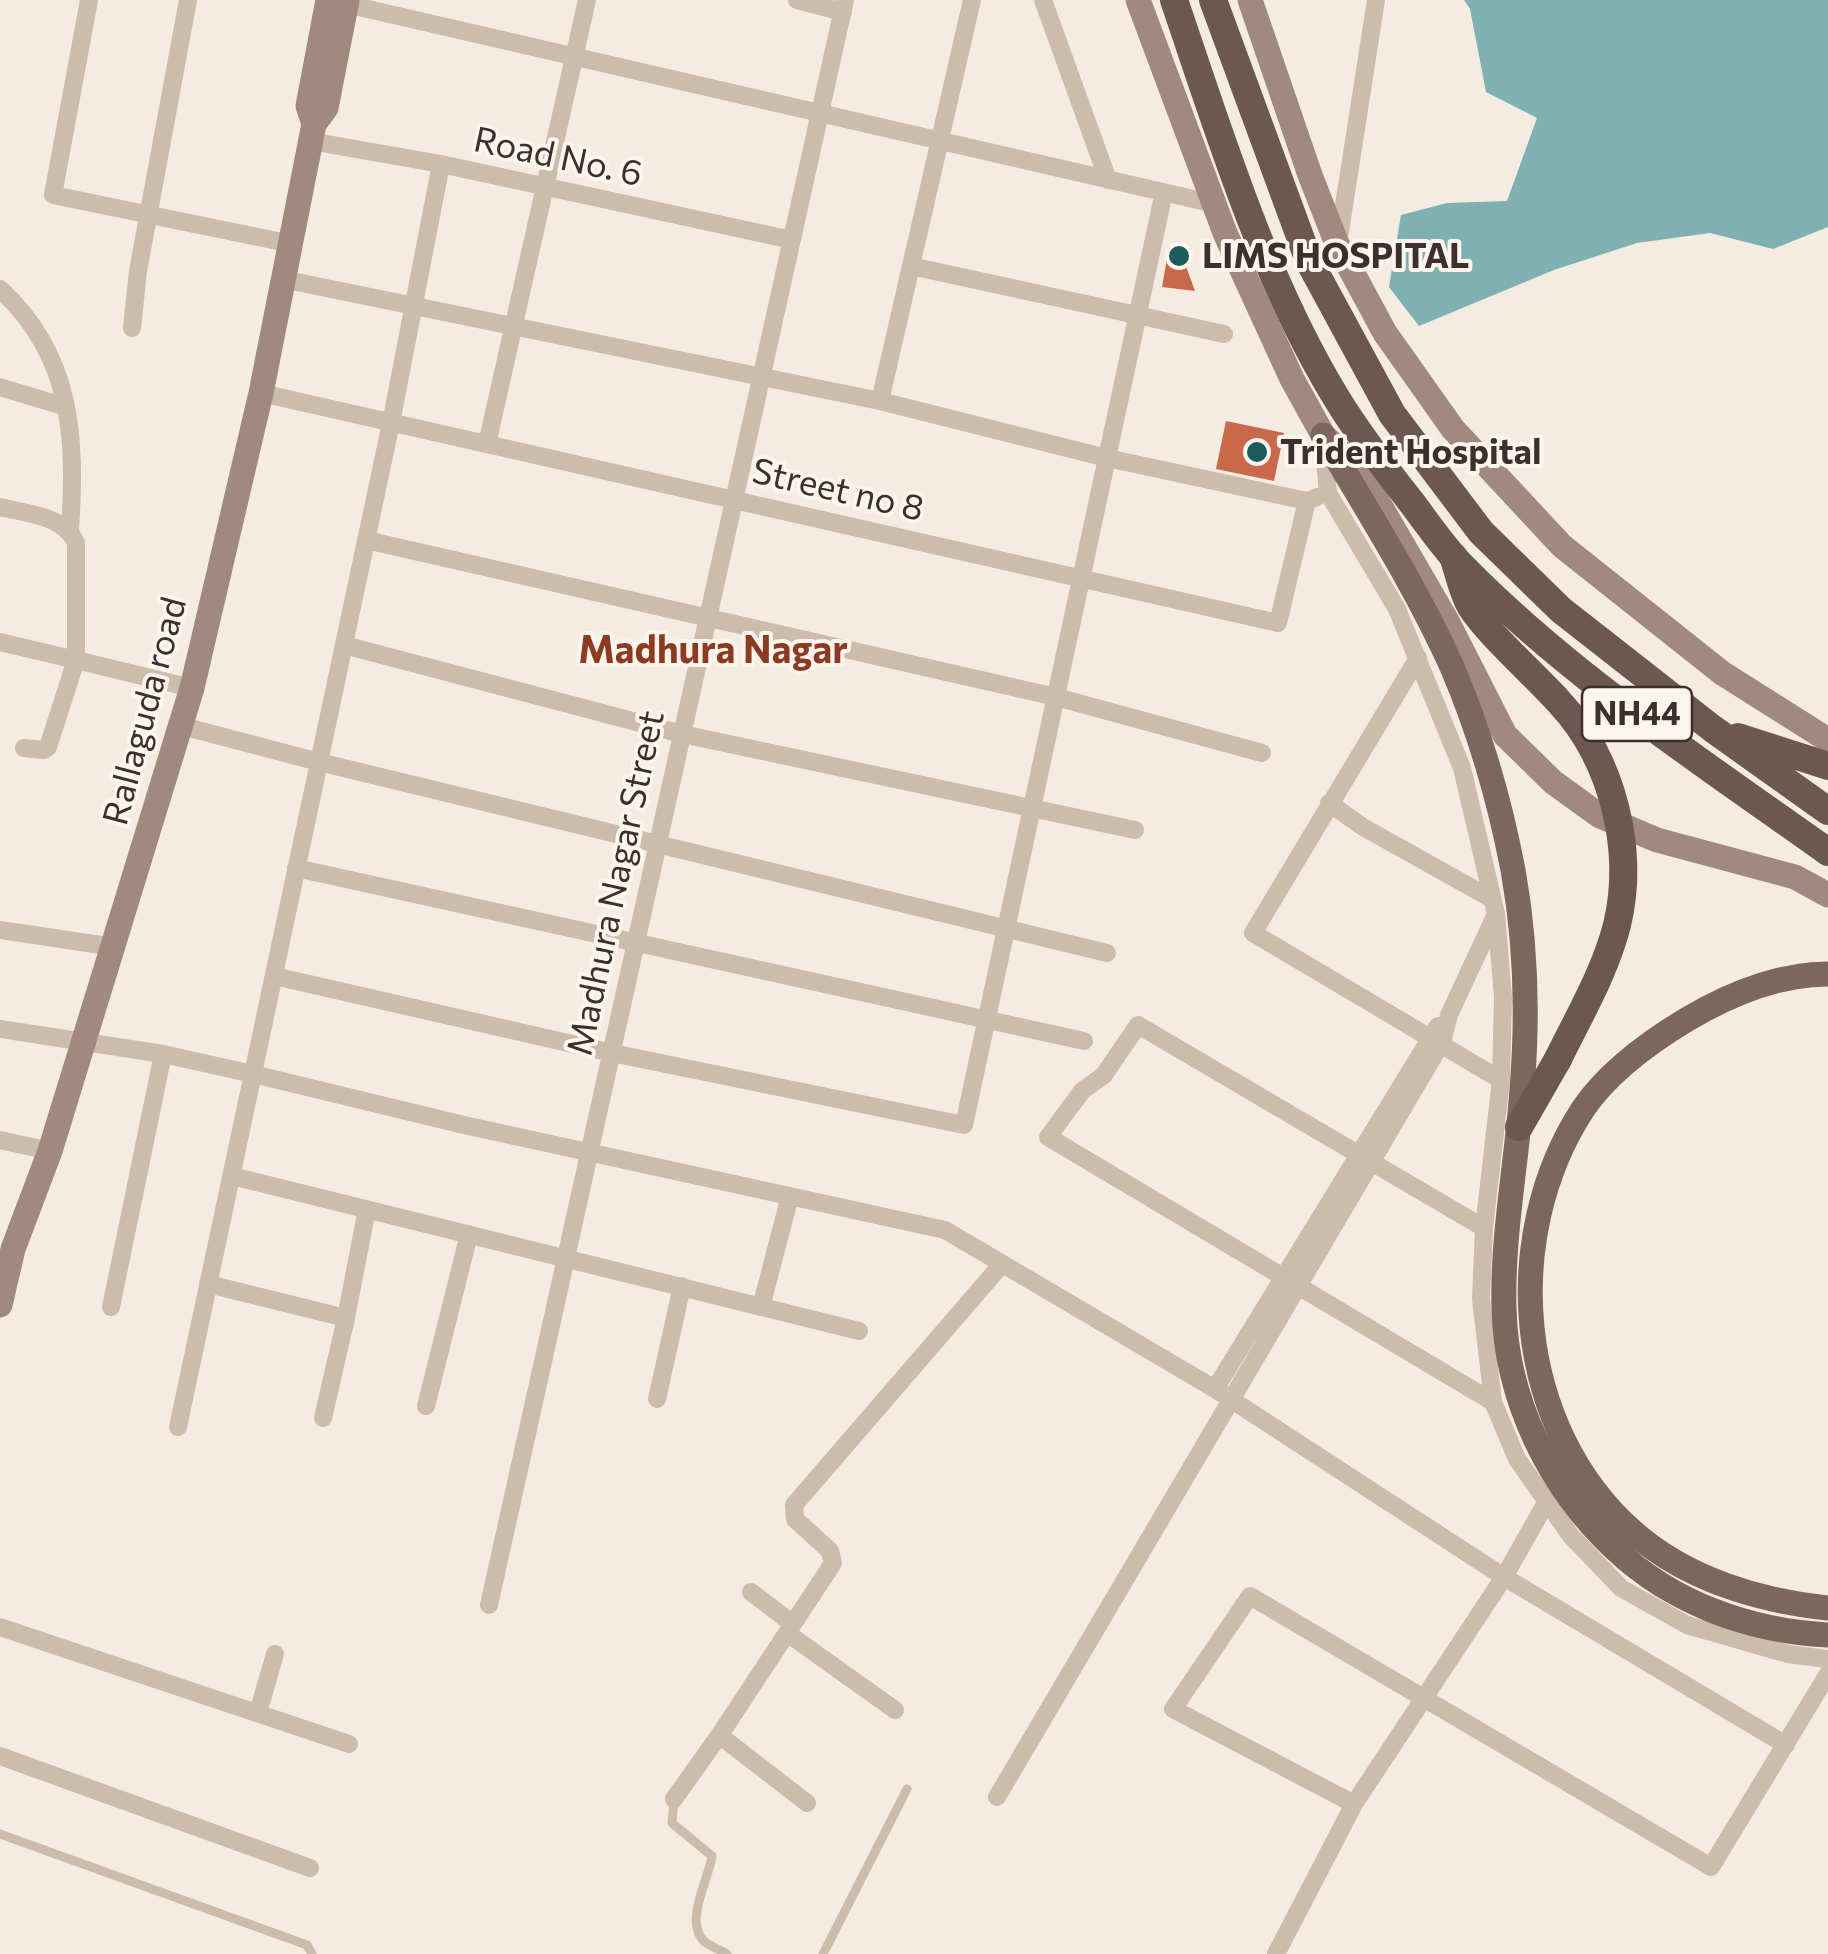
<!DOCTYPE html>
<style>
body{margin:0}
canvas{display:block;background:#f4ebe1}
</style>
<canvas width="1828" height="1954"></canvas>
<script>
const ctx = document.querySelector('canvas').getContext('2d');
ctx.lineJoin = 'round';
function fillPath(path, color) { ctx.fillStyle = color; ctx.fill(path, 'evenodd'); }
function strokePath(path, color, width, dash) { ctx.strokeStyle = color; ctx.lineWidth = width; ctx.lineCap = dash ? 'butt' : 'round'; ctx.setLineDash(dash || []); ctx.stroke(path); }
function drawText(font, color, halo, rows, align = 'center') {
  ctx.font = font + ' Commissioner,sans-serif'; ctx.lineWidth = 8; ctx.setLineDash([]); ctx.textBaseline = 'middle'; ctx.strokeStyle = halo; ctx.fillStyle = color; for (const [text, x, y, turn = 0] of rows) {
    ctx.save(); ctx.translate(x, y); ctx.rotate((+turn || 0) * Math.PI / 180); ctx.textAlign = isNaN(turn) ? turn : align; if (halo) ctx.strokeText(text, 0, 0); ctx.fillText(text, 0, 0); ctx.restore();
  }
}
fillPath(new Path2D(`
 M1464,0H1828V227L1773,249L1710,233L1637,243L1554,270L1419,326L1389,287L1401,215L1447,203L1507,201L1537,118L1486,92L1470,9Z`), '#7fb0b2');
fillPath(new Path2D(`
 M1178,244L1195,291L1162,287L1168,253Z
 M1226,421L1284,433L1274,481L1216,469Z`), '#c8694b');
strokePath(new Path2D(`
 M674,1799L672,1823L712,1856C709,1879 683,1923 705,1942C711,1947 721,1950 727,1954
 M0,1834L307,1945L312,1954
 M823,1954L907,1789`), '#cdbbac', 9);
strokePath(new Path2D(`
 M89,0L53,195L292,244
 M797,0L843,12
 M1043,0L1108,180
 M346,4L1215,204
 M310,141L441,164L792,240
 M1338,244L1376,0
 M911,266L1224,334
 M282,279L880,401L1107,458L1307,501L1317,497
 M0,289C73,356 76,438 70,530
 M132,328L138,271L188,0
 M0,387L66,407
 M261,393L1278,623L1307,501
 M880,401L972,0
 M1323,441L1328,493L1397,609L1462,768L1496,914L1503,997L1501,1080L1484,1228L1481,1299L1493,1402L1517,1459L1571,1536L1621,1588L1687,1625L1788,1654L1828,1659
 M487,444L587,0
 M0,507C27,514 64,515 76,543V660L192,688
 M366,540L1056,697L1262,753
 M0,642L76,660L48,747L44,750L24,748
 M344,645L682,734L1135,830
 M1418,658L1253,933L1501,1080
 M182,726L319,762L1107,953
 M1329,803L1363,827L1492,899
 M296,868L1084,1041
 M0,930L114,947
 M274,976L612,1053L964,1125L1164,192
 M0,1029L163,1054L253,1074L464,1125L945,1230L1215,1389L1504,1577L1786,1745
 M0,1140L50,1151
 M232,1176L859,1331
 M1484,1228L1138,1025L1104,1075L1082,1091L1048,1137L1493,1402
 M208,1284L346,1318L367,1209
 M111,1307L163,1054
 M761,1307L790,1196
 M1215,1389L1438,1026
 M657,1399L682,1286
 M426,1406L469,1234
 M323,1418L346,1318
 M178,1427L391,423L441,164
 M751,1592L793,1624
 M489,1605L845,0
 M0,1627L349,1744
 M787,1633L895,1710
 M258,1713L275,1654
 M0,1756L310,1868
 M997,1797L1442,1042L1449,1015L1496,914
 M674,1799L723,1730
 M807,1803L723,1738V1730L833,1563L830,1551L795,1519L794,1505L1002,1264
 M1354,1804L1173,1709L1250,1596L1711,1867L1828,1674
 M1276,1954L1354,1804L1504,1577L1547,1501`), '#cdbbac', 18);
strokePath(new Path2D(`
 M1138,0L1225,233L1292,379L1323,435L1360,471L1447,621L1505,735L1553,782L1600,816L1657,840L1795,877L1828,895
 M1250,0L1310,175L1337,244L1385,333L1453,429L1562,546L1722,673L1828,740
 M314,124L308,106L328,0
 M0,1305L13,1249L50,1151L192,688L261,393L314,124L326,108L347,0`), '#a18a7d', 25);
strokePath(new Path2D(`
 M1323,435C1367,511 1416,586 1452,667C1479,730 1500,802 1513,870C1526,942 1528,1016 1522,1089C1517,1162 1502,1235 1504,1308C1506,1399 1549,1487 1615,1549C1672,1603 1749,1631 1828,1635
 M1828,974C1778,974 1728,995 1686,1020C1648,1043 1608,1072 1583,1109C1499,1238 1515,1428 1633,1532C1686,1579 1759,1601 1828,1608`), '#7d675c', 25);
strokePath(new Path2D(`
 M1174,0C1219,132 1264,280 1337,399C1359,435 1386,470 1412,503C1427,523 1442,545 1459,563C1568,675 1702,762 1828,852
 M1213,0L1309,261L1392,414L1481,532L1561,610L1713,729L1828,811
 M1738,737L1828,766
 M1519,1127L1558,1059`), '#6c584f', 28);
strokePath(new Path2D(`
 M1453,556C1459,573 1462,592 1471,607C1489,635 1536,676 1560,703C1613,760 1635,850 1617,925C1605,972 1579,1016 1558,1059`), '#6c584f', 28);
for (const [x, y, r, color] of [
 [1179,256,12,"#1f5a5e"],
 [1257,452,12,"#1f5a5e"]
]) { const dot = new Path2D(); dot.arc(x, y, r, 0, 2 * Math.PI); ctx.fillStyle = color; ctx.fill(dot); strokePath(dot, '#fbf5ee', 4); }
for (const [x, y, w] of [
 [1637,714,110]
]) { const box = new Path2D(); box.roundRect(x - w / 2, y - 27, w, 54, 8); ctx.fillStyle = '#fbf5ee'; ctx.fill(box); strokePath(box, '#3b302b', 2.5); }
drawText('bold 32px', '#3b302b', null, [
 ["NH44",1637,714]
]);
drawText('35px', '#3b302b', '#fbf5ee', [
 ["Road No. 6",558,157,12],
 ["Street no 8",838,490,13],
 ["Rallaguda road",145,711,-75],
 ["Madhura Nagar Street",616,883,-78]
]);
drawText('bold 35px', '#3b302b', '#fbf5ee', [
 ["LIMS HOSPITAL",1202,256],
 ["Trident Hospital",1280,452]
], 'left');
drawText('bold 38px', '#8c3b22', '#fbf5ee', [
 ["Madhura Nagar",713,650]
]);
</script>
